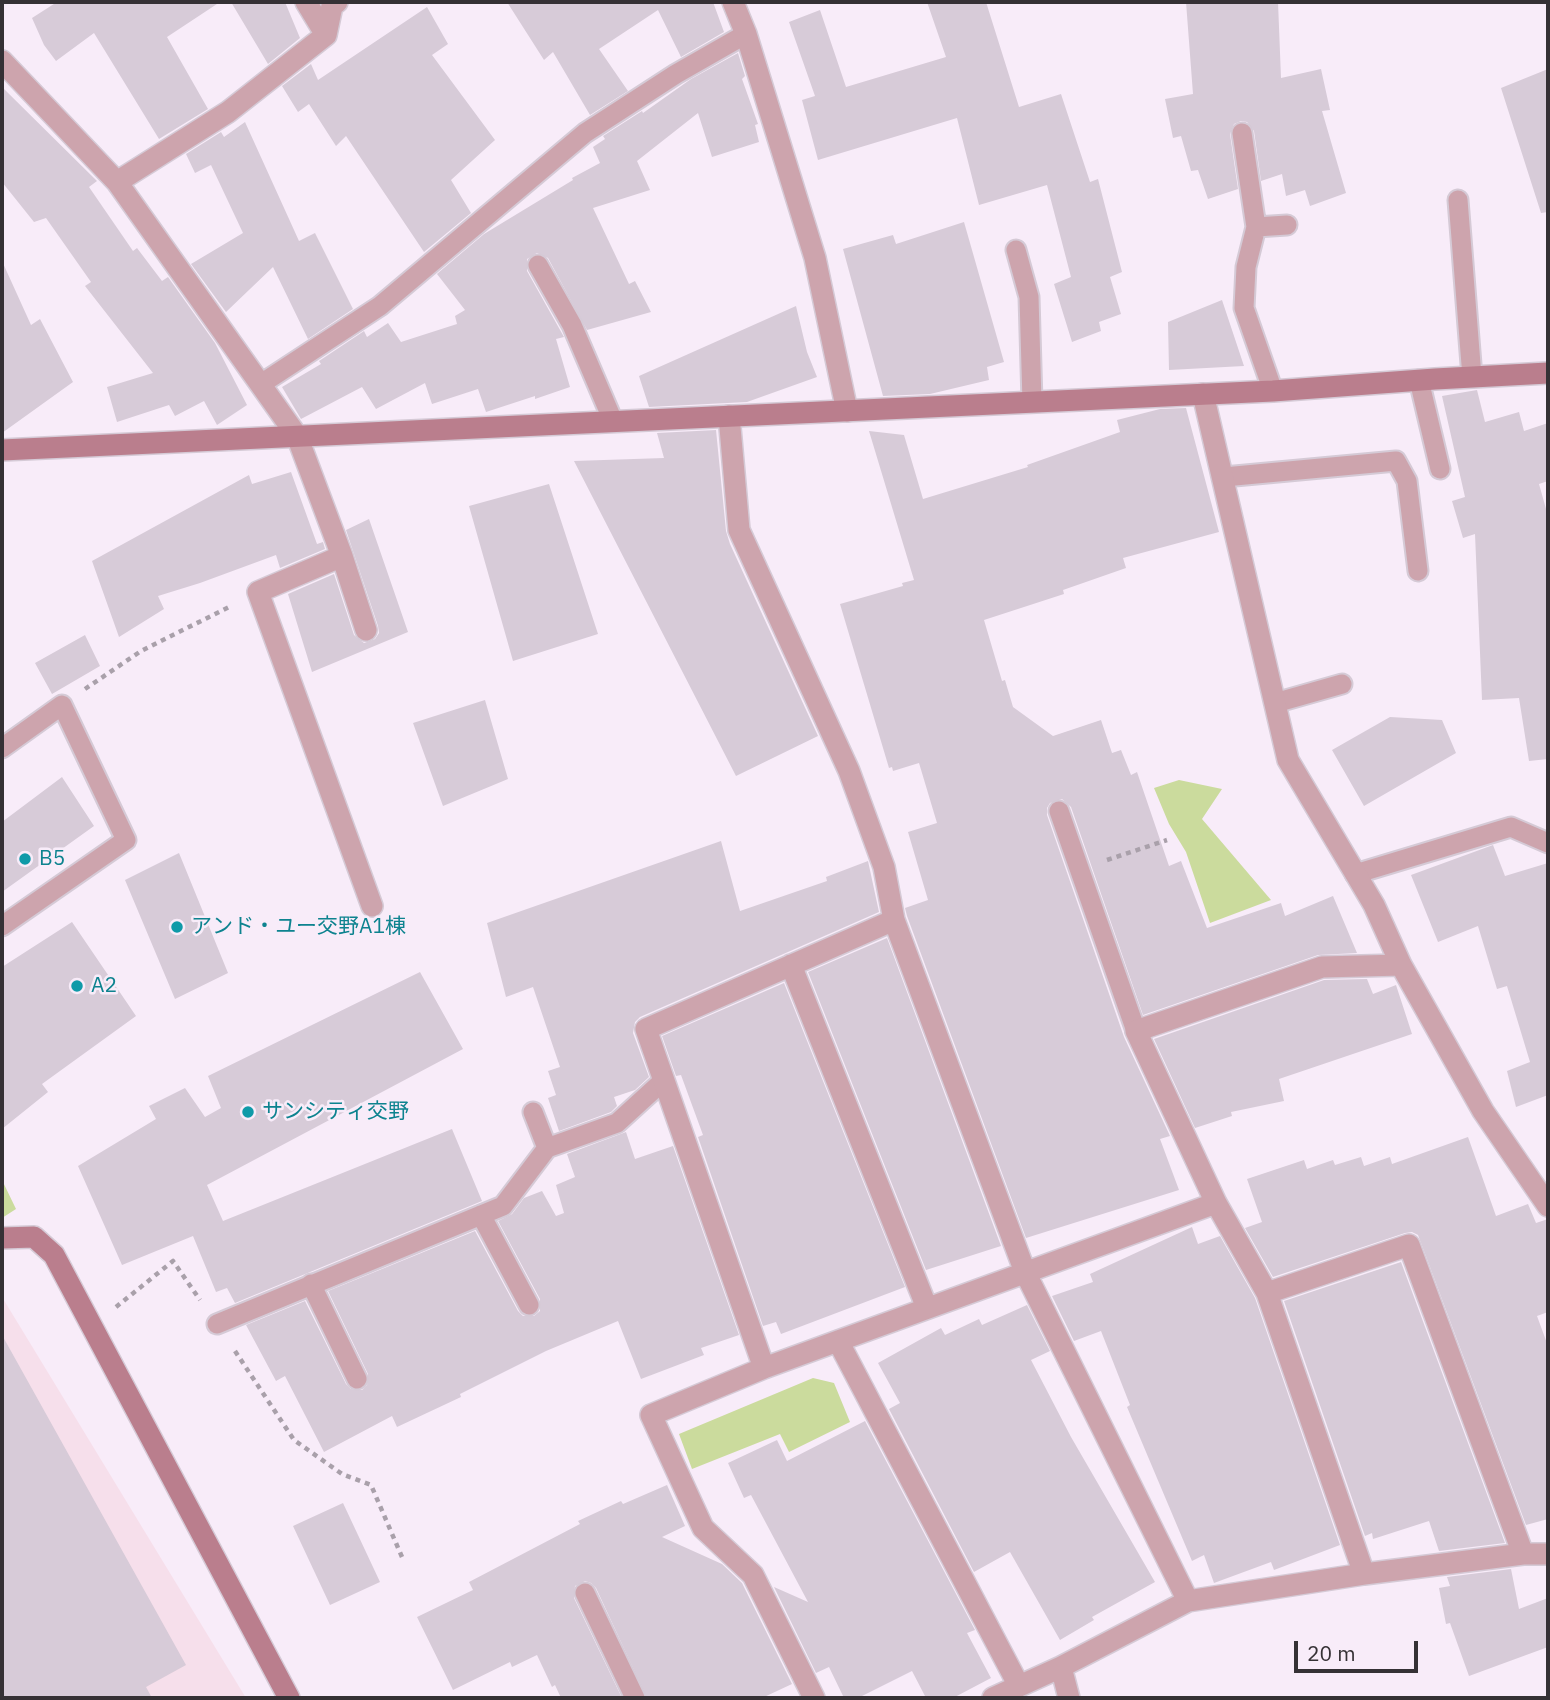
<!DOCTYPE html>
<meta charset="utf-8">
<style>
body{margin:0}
#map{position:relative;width:1550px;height:1700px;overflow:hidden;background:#f8ecf9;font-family:"IBM Plex Sans",sans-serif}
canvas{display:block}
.frame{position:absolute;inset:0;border:4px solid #353135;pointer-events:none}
.scale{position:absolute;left:1294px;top:1641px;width:124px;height:32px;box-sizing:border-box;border:4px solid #353135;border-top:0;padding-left:9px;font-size:21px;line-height:24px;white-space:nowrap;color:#353135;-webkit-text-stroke:5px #f8ecf9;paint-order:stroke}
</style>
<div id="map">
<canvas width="1550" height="1700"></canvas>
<div class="frame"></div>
<div class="scale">20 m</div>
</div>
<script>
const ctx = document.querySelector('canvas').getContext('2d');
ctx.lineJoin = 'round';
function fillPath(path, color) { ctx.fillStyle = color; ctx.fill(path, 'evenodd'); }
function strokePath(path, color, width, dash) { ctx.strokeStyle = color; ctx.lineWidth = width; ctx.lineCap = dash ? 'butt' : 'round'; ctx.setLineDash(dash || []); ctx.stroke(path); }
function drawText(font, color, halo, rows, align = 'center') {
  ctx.font = font + ' "IBM Plex Sans","Noto Sans JP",sans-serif'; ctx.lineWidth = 5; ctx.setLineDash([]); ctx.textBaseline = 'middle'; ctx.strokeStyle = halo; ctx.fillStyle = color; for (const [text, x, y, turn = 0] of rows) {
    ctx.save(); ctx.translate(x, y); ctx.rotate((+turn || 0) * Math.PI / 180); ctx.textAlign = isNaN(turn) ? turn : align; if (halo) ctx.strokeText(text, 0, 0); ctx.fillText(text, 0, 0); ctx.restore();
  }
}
fillPath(new Path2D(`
 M2,1297L246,1698H2Z`), '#f6dfeb');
fillPath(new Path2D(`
 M1179,780L1222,789L1202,819L1271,900L1210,923L1186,852L1169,824L1154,788Z
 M2,1180L16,1209L2,1218Z
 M813,1378L834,1383L850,1422L789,1452L780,1434L692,1469L679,1434Z`), '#cbdb9d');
fillPath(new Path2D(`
 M57,2H220L167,37L208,109L159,139L94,33L56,61L44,45L32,18Z
 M231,2H285L300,38L268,64Z
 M507,2H713L724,32L681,57L658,10L599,49L628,91L590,115L553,52L544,60Z
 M927,2H986L1019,107L1061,94L1090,182L1098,179L1122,272L1110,277L1121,314L1099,322L1101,331L1072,342L1054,284L1071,277L1047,185L979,205L957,118L818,160L802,100L815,96L789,22L820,10L846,87L946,57Z
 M1186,2H1278L1281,78L1321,69L1330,110L1322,111L1346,193L1310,206L1305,190L1286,196L1282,174L1261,181L1254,131L1247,122L1241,121L1234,124L1230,134L1238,189L1208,199L1198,170L1191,171L1181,136L1173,138L1165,99L1193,94Z
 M427,7L448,44L432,55L495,140L451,180L471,213L424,252L346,136L336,146L309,104L298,112L282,86L311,64L318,80Z
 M738,53L745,76L742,79L758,124L755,125L759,142L712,157L698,113L637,161L650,190L593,208L629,284L635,281L651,312L587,330L548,258L537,253L527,259V271L564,337L556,339L570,387L535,399V396L486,412L478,389L432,404L425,383L376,409L362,387L301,419L282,387L321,364L319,361L364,331L367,337L388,323L401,342L457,324L455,316L465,310L437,274L438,273L484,234L573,180L572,178L600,163L593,147L605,139L603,136L642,111L643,113L691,79Z
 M1548,69V212L1541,213L1501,88Z
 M2,87L97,181L89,187L133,251L137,248L162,281L168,277L215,343L247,405L217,425L204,401L175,416L169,405L117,422L107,387L153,373L85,286L91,282L46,218L34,222L2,182Z
 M245,122L299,241L315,233L353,309L308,339L273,267L226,312L191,264L243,233L211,165L195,173L186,154L221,132L224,137Z
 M964,222L1004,362L987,367L989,380L930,394L883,396L843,249L893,235L896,244Z
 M2,261L31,325L40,319L73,382L2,433Z
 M1222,300L1244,366L1169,370L1168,322Z
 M796,306L807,352L817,377L747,402L649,407L639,376Z
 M1477,390L1485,422L1519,412L1524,431L1548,423V481L1539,484L1548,516V759L1529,761L1519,698L1482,700L1475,534L1463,538L1452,501L1465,497L1442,396Z
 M1186,408L1219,532L1123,558L1126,568L1063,590L1064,594L984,620L1002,681L1005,680L1013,707L1053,736L1101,720L1112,753L1121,750L1131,775L1137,772L1169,866L1181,861L1207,928L1281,903L1285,916L1333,896L1357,953L1318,955L1143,1015L1071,807L1062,799L1050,803L1047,808V815L1124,1037L1170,1136L1160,1139L1179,1190L1026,1238L907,916L905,908L928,900L908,832L937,823L919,763L893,771L892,767L889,768L840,604L903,586L902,583L914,580L869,431L904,435L923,499L1028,467L1027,465L1120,432L1117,420L1160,409Z
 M716,430L726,531L730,544L818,736L736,776L574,461L664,458L657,433Z
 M291,472L317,544L323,542L325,549L280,568L276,555L200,583L158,596L164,609L119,637L92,561L249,475L252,484Z
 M549,484L598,634L513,661L469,506Z
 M369,519L408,632L312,672L288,594L334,574L354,635L364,643L375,639L379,633L378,626L346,530Z
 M85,635L100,666L52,694L35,663Z
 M485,700L508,779L443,806L413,723Z
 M1390,717L1442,720L1456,753L1364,806L1332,750Z
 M62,777L94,826L2,892V822Z
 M721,841L740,911L827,881L826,877L868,861L879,912L640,1017L635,1022L633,1033L649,1077L635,1090L614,1097L617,1106L611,1112L559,1131L548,1098L556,1095L548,1071L560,1067L533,987L506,997L487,923Z
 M1493,845L1505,876L1548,863V1095L1516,1107L1507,1071L1530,1062L1507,986L1497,989L1478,926L1438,942L1411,875Z
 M179,853L228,973L175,999L125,880Z
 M72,922L136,1016L42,1084L48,1092L2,1129V967Z
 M887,938L1001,1246L926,1270L808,972Z
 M420,972L463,1049L207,1185L223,1221L452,1129L482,1201L235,1303L227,1288L216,1292L193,1236L122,1265L78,1166L156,1119L149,1106L185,1088L205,1117L221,1108L208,1076Z
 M1367,979L1373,994L1396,985L1412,1034L1279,1079L1284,1101L1231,1112L1232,1116L1195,1128L1154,1039L1324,980Z
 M784,983L905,1287L781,1334L776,1322L763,1326L698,1137L703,1135L681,1075L676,1076L662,1036Z
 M626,1132L635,1159L673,1146L739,1335L701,1348L704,1355L641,1379L618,1321L546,1351L460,1394L461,1397L397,1427L392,1416L324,1452L285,1376L276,1381L246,1325L305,1301L346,1384L351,1389L362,1390L367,1385L368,1374L328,1291L475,1231L518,1311L523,1316H534L540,1311V1299L498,1221L512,1214L524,1198L542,1191L556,1216L564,1213L556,1185L575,1177L567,1154Z
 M1468,1137L1496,1216L1528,1204L1536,1223L1548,1219V1312L1537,1316L1548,1346V1519L1526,1525L1418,1235L1412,1232L1405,1233L1273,1277L1245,1228L1262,1222L1247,1179L1304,1160L1307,1169L1333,1160L1335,1165L1361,1157L1364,1166L1390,1157L1392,1164Z
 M1192,1227L1198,1244L1220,1236L1255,1298L1340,1545L1274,1570L1271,1562L1214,1583L1204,1555L1192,1561L1127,1407L1130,1405L1101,1331L1074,1341L1052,1296L1093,1282L1090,1274Z
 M1401,1262L1505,1543L1439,1551L1429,1521L1373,1539L1372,1533L1365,1536L1284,1301Z
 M1027,1305L1050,1351L1031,1360L1071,1437L1155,1582L1092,1617L1094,1620L1060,1640L1010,1552L974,1572L889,1409L900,1403L878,1363L941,1328L945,1335L979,1319L982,1325Z
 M2,1335L186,1665L146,1687L152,1698H2Z
 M865,1421L975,1630L967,1633L991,1678L953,1698H926L912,1671L858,1698H844L829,1667L816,1673L774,1587L808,1602L751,1495L744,1498L728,1463L777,1440L787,1461Z
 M667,1485L685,1526L662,1537L722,1564L742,1583L792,1684L762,1698H647L596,1588L591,1583L585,1581L575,1586L574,1598L622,1698H561L555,1685L552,1687L537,1655L512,1667L510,1662L453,1690L417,1617L473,1590L469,1582L580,1524L578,1521L621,1501L623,1504Z
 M343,1503L380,1582L330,1605L293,1526Z
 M1511,1569L1519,1609L1548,1598V1647L1469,1676L1450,1623L1446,1624L1439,1588L1450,1586L1447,1577Z`), '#d7cbd8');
const lane = new Path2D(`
 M1242,133L1256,227L1246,267L1244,308L1273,391
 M1458,200L1472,377
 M1256,227L1287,225
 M1016,250L1029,297L1032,402
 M538,265L572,325L613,421
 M1419,380L1440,469
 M261,384L380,306L585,133L676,74L746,34
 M1224,477L1396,461L1407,481L1418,571
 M1275,703L1342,684
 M2,748L62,705L126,840L2,926
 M1059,811L1136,1031
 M1355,874L1511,827L1548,843
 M533,1112L547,1148L617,1123L663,1081
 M481,1215L529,1305
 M311,1284L357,1379
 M217,1324L503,1206L547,1148
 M585,1593L635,1698`);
const street = new Path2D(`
 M306,2L326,35L228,112L117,182L297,436L342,556L366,630
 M733,2L746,34L815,258L847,411
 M326,35L332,6L337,2
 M2,61L117,182
 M1203,394L1288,760L1374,905L1401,965L1483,1111L1548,1206
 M729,416L739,530L849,771L884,867L894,920L1025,1272L1188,1601L1364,1574L1523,1554H1548
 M342,556L258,592L372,906
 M791,965L927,1308
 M1267,1293L1409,1245L1523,1554
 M838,1341L1019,1686
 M764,1368L646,1029L885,924
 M1364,1574L1267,1293L1216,1203L1136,1031L1322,967L1401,965
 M814,1698L753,1575L703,1528L651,1415L764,1368L1216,1203
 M993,1698L1061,1667
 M1069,1698L1061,1667L1188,1601`);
const secondary = new Path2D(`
 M2,450L1273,391L1435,379L1548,373
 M2,1238L34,1237L54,1255L289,1698`);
strokePath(lane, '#d5cad6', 23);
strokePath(street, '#d5cad6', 24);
strokePath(secondary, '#d5cad6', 24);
strokePath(new Path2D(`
 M85,689L141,651L229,607
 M1107,860L1167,840
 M116,1307L173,1261L200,1300
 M235,1351L294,1440L342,1474L371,1485L402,1557`), '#a9a0aa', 4.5, [5, 5]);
strokePath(lane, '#cda4ad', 19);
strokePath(street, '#cda4ad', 21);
strokePath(secondary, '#ba7e8d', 21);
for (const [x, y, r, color] of [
 [25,859,7,"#0f9aa8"],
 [177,927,7,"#0f9aa8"],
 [77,986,7,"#0f9aa8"],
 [248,1112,7,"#0f9aa8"]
]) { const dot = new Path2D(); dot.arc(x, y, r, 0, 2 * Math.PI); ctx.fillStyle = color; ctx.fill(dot); strokePath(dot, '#f8ecf9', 2.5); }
drawText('21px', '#0d838f', '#f8ecf9', [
 ["B5",39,859],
 ["アンド・ユー交野A1棟",191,927],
 ["A2",91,986],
 ["サンシティ交野",262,1112]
], 'left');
</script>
